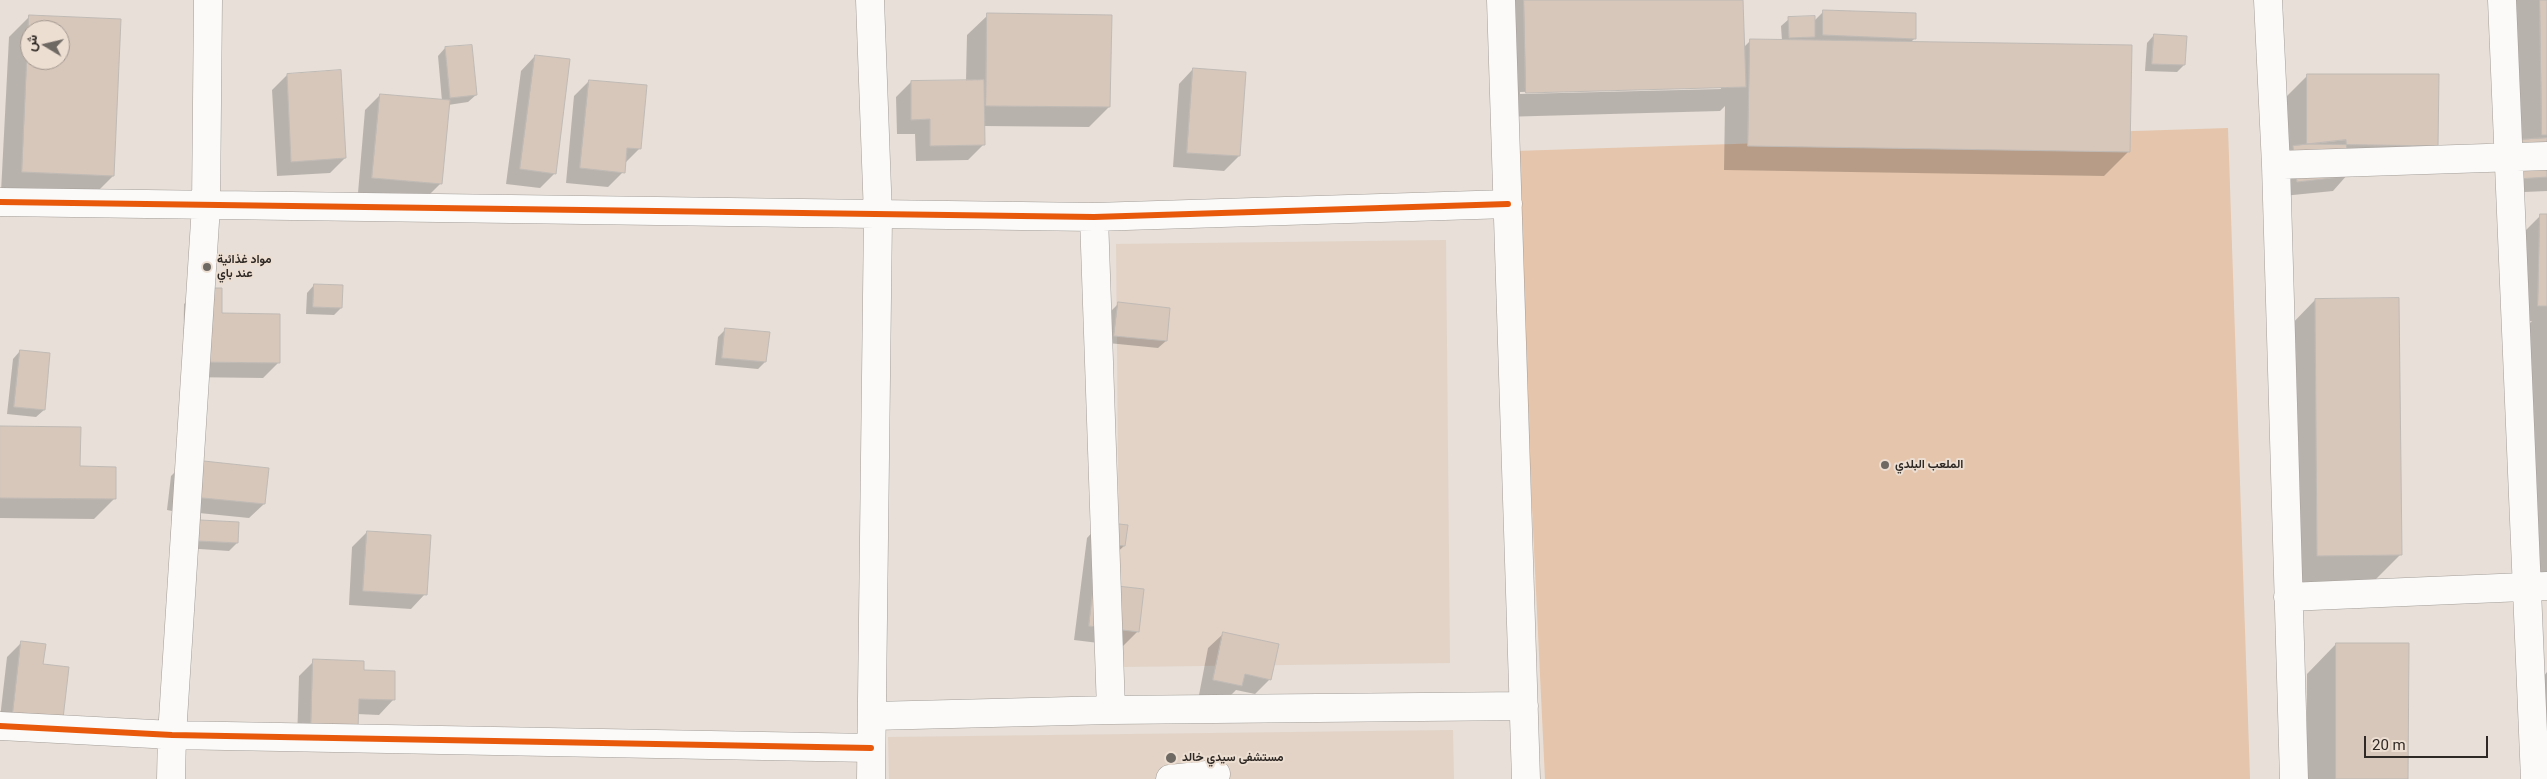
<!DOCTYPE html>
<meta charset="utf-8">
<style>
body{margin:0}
#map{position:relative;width:2547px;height:779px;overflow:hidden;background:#e7dfd8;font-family:Roboto,Vazirmatn,sans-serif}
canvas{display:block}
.north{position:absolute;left:20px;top:20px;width:50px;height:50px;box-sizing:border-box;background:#edded2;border:1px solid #a1968d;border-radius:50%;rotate:279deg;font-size:14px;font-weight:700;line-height:20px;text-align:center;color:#2f2925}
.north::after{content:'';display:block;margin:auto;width:18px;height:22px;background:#6f6964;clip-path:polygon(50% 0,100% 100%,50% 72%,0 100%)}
.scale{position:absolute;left:2364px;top:736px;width:124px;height:22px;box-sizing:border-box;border:2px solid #2f2925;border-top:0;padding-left:6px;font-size:15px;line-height:18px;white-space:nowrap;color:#2f2925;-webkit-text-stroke:4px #edded2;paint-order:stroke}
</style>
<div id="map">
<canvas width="2547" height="779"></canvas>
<div class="north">ش</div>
<div class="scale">20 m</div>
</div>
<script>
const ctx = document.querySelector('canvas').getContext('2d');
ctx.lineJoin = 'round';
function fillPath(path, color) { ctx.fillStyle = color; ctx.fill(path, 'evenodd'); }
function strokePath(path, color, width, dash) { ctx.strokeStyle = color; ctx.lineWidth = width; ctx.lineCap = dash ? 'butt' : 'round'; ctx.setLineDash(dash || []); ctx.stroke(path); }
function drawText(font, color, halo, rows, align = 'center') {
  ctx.font = font + ' Roboto,Vazirmatn,sans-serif'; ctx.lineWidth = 4; ctx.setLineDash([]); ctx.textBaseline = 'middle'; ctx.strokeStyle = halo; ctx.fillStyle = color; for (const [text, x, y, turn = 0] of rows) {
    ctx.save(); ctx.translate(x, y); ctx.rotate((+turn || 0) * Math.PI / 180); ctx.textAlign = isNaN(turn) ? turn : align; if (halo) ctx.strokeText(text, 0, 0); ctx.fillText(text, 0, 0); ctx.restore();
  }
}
fillPath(new Path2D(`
 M1446,240L1450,663L1120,667L1116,244Z
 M1453,730L1454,779H889L888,737Z`), '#e2d3c6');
fillPath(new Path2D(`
 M2228,128L2250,779H1545L1515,151Z`), '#e5c5ab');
fillPath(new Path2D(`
 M1499,0H1742L1744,47L1751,40L1782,41L1781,26L1789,19L1814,21L1824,11L1915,38L1910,43L2129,151L2104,176L1724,170L1725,106L1720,111L1501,117ZM1721,86V89L1520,94V92Z
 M2511,0H2547V191L2502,193Z
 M988,15L1109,107L1089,127L983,126V145L968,160L916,161L915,134H897L896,97L911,82L966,81L967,35Z
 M30,16L120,20L113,176L93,196L1,192L9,37ZM30,30H60V60H30Z
 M2154,35L2184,65L2177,72L2145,71L2147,43Z
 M445,48L476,95L468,102L448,105L441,183L426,198L358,193L365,110L380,95L442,101L438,56Z
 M535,56L555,173L540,188L506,184L521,71Z
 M1193,69L1239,156L1224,171L1173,167L1179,84Z
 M287,75L345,158L330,173L277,176L272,90Z
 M2308,75L2437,145L2407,175L2348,174L2333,191L2283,196L2278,105Z
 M589,81L640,148L625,163L623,172L608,187L566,183L574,96Z
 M2541,215H2547V587L2537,588L2523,330L2532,321H2524L2526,230Z
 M314,285L341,308L334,315L306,314L307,293Z
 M199,289L220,315L278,363L263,378L183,377L184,304Z
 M2315,300L2401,554L2371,584L2288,585L2286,330Z
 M1118,304L1166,341L1158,348L1108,343L1111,311Z
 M726,329L765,362L758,369L715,365L718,337Z
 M20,351L44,410L36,417L7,414L13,359Z
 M0,427L79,467L115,498L94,519L0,518Z
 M186,461L264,504L249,518L199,513V521L238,523L237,543L229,551L170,547L172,511L167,510L171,476Z
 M1101,523L1124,546L1110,559L1138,631L1123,646L1074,640L1087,538Z
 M367,532L425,594L411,609L349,605L352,547Z
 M1223,634L1270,679L1255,694L1236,690L1226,700L1199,695L1208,648Z
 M22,642L42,665L61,726L0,718L7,657Z
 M2336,644L2407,779H2306L2307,674Z
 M314,661L362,671L394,672L393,700L379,715L357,714L297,742L299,676Z
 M2547,672V738L2543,677Z`), '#0003');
const building = new Path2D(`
 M1524,0H1743L1746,87L1526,93Z
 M2540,0H2547V135H2542Z
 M1823,10L1916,13V39L1823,35Z
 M987,13L1112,15L1110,107L986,106Z
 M29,15L121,19L114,176L22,172ZM30,30H60V60H30Z
 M1815,16V37L1789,38L1788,17Z
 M2154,34L2187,36L2185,65L2152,64Z
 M1750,39L2132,45L2130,152L1748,146Z
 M472,45L477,95L450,98L445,47Z
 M535,55L570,59L556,174L520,169Z
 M1193,68L1246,72L1240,156L1187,153Z
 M341,70L346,158L291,162L287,74Z
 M2307,74H2439L2438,146L2307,144Z
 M589,80L647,85L641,149L627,148L625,173L580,168Z
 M984,80L985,145L930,146V119L911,120V81Z
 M380,94L450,100L442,184L372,178Z
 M2547,138V177L2517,179L2515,140Z
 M2346,140L2349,176L2297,182L2293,146Z
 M2540,214H2547V306H2538Z
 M314,284L343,285L342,308L313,307Z
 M198,288H222V313L280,314V363L197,362Z
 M2399,298L2402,555L2317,556L2315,299Z
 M1118,302L1170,308L1167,341L1114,336Z
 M725,328L770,332L766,362L722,358Z
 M20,350L50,353L45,410L14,407Z
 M0,426L81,427L80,466L116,467V499L0,498Z
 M185,459L269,468L265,504L182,496Z
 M179,503L201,504L200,520L239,522L238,543L177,540Z
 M1101,522L1128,525L1125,546L1113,545L1108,585L1144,589L1139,632L1089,626Z
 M367,531L431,535L427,595L363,591Z
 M1223,632L1279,644L1271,680L1245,674L1242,686L1213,680Z
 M21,641L46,644L43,664L69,667L62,727L12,721Z
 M2336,643H2409L2408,779H2336Z
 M313,659L364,661V670L395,671V700L359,699L358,729L311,728Z`);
fillPath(building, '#d7c7bb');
strokePath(building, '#c0bab5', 1);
const minor = new Path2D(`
 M870,0L878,216L871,779
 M1501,0L1526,779
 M2268,0L2276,165L2294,779
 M2502,0L2535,779
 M2276,165L2547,156
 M0,202L1094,217L1508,204
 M1094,217L1111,710
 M2288,597L2547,586
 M873,716L1111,710L1524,706
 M0,726L172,735L871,748
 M171,779L172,735L206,206L208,0
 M1170,779L1216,774`);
strokePath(minor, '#a39d98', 29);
strokePath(minor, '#fbfaf9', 28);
strokePath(new Path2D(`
 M0,202L1094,217L1508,204
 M0,726L172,735L871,748`), '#e8590c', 6);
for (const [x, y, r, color] of [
 [207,267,5,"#6f6964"],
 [1885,465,5,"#6f6964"],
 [1171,758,6,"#6f6964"]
]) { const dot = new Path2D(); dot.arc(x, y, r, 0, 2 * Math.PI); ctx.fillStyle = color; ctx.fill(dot); strokePath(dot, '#edded2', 2); }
drawText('bold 12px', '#2f2925', '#edded2', [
 ["مواد غذائية",217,260],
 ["عند باي",217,274],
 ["الملعب البلدي",1895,465],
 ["مستشفى سيدي خالد",1182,758]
], 'left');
</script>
